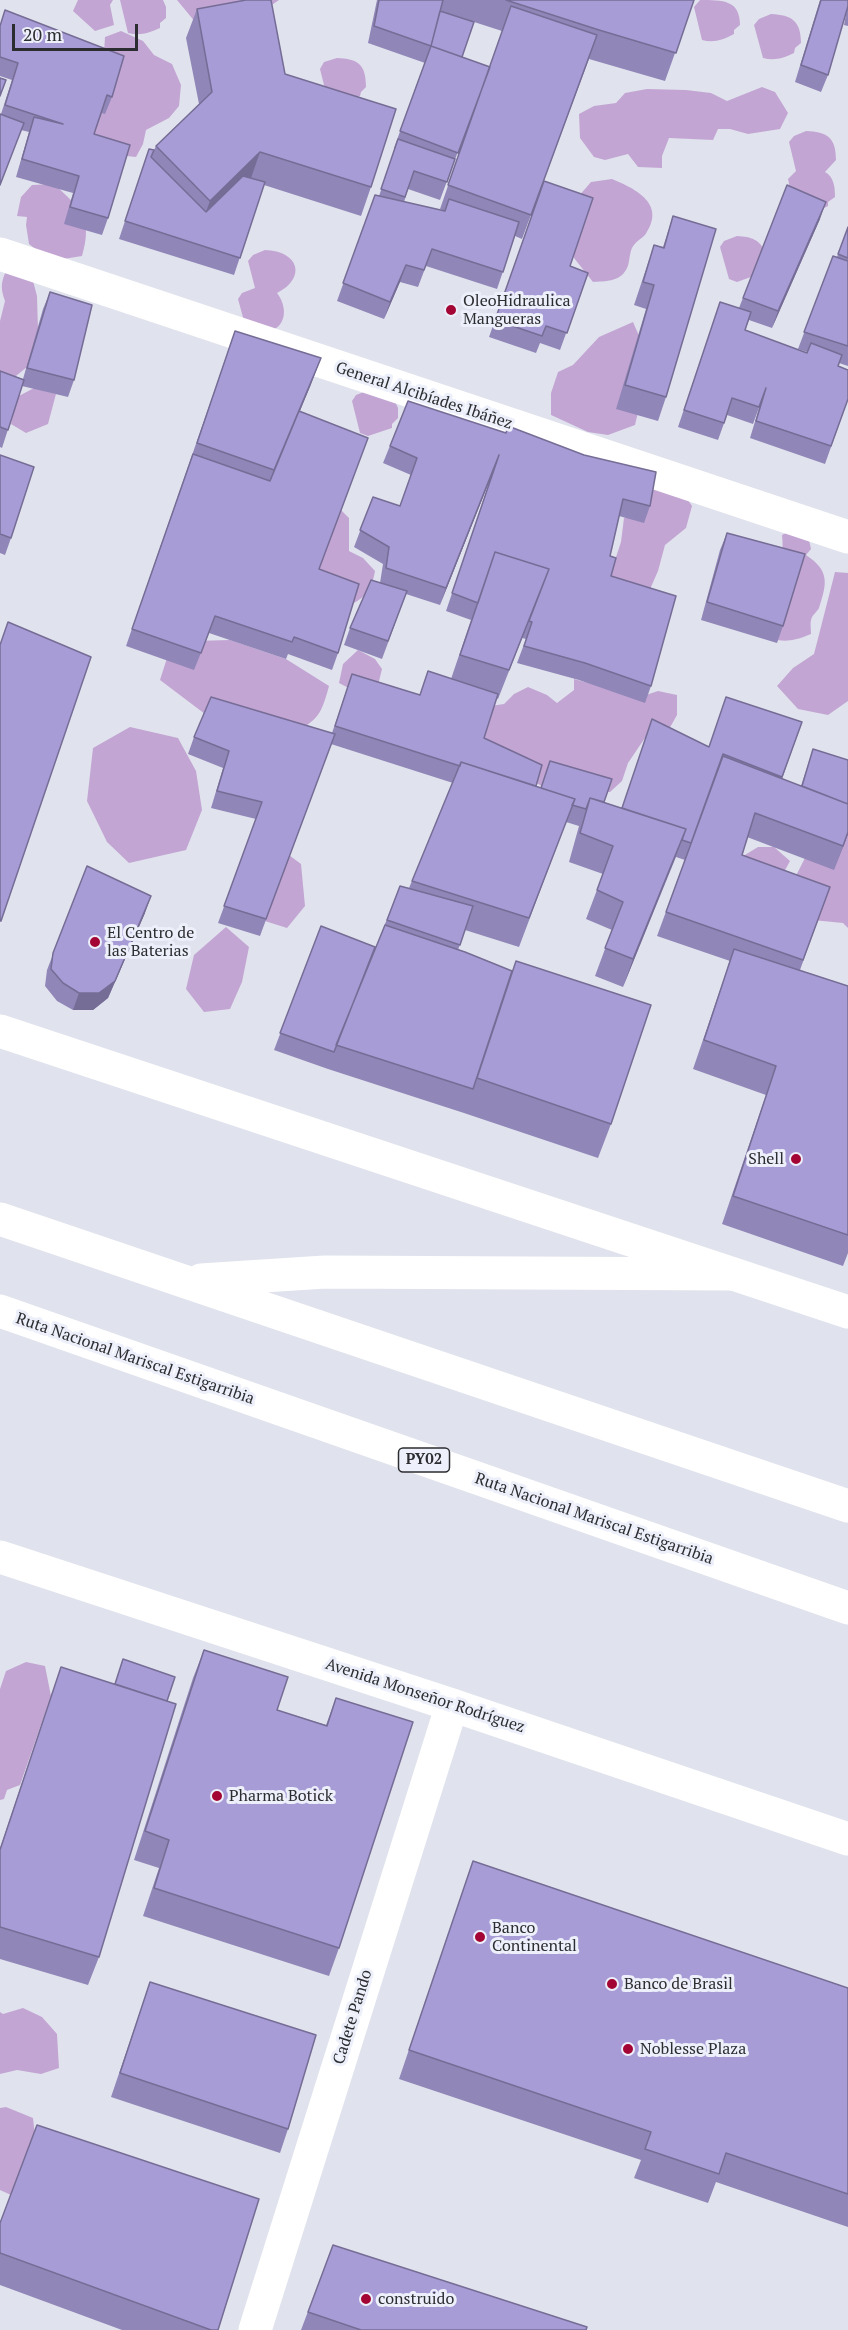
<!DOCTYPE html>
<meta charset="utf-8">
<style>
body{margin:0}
#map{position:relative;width:848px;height:2330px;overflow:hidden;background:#e0e3ed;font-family:"PT Serif",serif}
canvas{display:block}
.scale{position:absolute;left:12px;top:24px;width:126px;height:27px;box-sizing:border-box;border:3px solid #2c2d31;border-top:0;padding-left:8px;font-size:18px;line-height:21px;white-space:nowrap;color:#2c2d31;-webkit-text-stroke:4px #edf0fa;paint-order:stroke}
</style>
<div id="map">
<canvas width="848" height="2330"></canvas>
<div class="scale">20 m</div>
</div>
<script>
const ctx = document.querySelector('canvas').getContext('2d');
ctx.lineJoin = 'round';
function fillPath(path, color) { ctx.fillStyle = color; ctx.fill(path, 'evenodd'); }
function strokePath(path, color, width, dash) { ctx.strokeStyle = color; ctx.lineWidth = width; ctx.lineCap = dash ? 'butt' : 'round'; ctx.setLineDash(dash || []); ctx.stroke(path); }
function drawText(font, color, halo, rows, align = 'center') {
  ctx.font = font + ' "PT Serif",serif'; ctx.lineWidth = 6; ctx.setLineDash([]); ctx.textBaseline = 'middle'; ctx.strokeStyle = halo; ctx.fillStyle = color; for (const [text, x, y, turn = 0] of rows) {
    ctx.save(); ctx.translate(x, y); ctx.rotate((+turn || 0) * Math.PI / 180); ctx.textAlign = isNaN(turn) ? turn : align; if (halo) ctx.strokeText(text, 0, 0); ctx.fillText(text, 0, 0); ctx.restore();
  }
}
fillPath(new Path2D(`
 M78,0H113L110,5L114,25L95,31L73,11Z
 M120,0H163L166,7V18L160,23V28C149,33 140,36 128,33Z
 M177,0H279L253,18L196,23Z
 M700,0C723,0 740,0 740,25L734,30V34C723,40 714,43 702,40L694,7Z
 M771,14C792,15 801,21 801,43L795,48L794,53C784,58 775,61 763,58L754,25L759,19Z
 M121,31L143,41L154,55L172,64L181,85L179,106L169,118L146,130L143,144L136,157L117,155L102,149L66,86L104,53L105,37Z
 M337,58C358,59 366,64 366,87L361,92L360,96L350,101H328L320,69L324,62Z
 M762,87L775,92L788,113L780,129L748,134L730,129H718L713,140L669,138L662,156V168L638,167L628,154L605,160L594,157L580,138L579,114L594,106L616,103L625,93L647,89L686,90L711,93L727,101Z
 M806,131C827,132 836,137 836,160L825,172C834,177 835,187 835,197L828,202V206L818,211L791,193L788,179L796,171L789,142L794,136Z
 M612,179C636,189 667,204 645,235C641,239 635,242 632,248C629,254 630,264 626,270C619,282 605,281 593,282L574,258L571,233L578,197L591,182Z
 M54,184C81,209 93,219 82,256L57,260L43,255L29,244L26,225L27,217L17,216L21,197L32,185Z
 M737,236C752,237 759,239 766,253L759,274L737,282L729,279L720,247L724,241Z
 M265,250C299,251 307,278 277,293C288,307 287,328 267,332C261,333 253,332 247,332L238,299L242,293L255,288L248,261L253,255Z
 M7,269L32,277L37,296L38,330L27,367L0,389V321L5,301C0,287 1,282 7,269Z
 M633,322L650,361L635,425L608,435L588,432L551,415V393L558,372L573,365L599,337Z
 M34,388L56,394L48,424L26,433L11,424L17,397Z
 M369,390L393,397L398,408V418L392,424V428L368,436L360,433L352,401L356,395Z
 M674,479L692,506L686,528L665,545L658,571L647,596L623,594L610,575L621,542L624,518L647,510L650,489Z
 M334,503L349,518V551L363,558L375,571C372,587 368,596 352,604L306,564Z
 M792,530L808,535L811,549L806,555C830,571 827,583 819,608C817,612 812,615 811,620C810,624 811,630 811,634C790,643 781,642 759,636C769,604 786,568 782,535Z
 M835,572L848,573V701L828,715L798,709L777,686L793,668L814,654Z
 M230,640L286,659L329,686C321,715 319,718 294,734L205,714L160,680L167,658L194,641Z
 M358,650L375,659L382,669L378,685L366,697L339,683L343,664Z
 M574,679L640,697L658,691L677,695V715L668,731L651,729L628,763L622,781L610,792H585L543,787L521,773L478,755L484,707L504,704L514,694L528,687L547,695L557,703L574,690Z
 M130,727L178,738L196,771L202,810L186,850L129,863L107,842L87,801L93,748Z
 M848,832V928L843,923L792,918L785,897L805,858Z
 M758,847H774L790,861L783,874L740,858Z
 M285,852L301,864L305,906L287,928L249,916Z
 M226,927L249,947L242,982L230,1009L204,1012L186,989L194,955Z
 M26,1662L45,1666L51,1696L20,1785L7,1790L4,1799L0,1800V1689L6,1671Z
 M23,2008L42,2017L57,2034L59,2068L41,2074L17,2070L0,2074V2012L3,2014Z
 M6,2107L33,2118L35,2136L11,2195L0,2190V2108Z`), '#c3a5d3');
strokePath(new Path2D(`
 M0,254L848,537
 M255,2330L452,1705`), '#fff', 33);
strokePath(new Path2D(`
 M0,1031L848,1312
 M0,1557L452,1705L848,1839`), '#fff', 33);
strokePath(new Path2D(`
 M0,1219L848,1506
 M201,1280L325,1272L733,1274
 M0,1311L848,1608`), '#fff', 33);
fillPath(new Path2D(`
 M377,0H694L665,81L589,59L522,239L515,236L497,289L426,266L418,287L400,282L384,319L337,301L375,195L379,196L395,149L394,148L425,63L368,43ZM440,11L502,31L490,67L462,57ZM483,84L440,209L445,211L404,202L408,189L440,200Z
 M820,0H848V26L844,25L847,9L828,75L821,92L795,82Z
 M197,9L285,74L371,187L361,216L264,185L234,275L119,239L149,149L154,150L156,146L199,104L186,38Z
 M0,25L112,97L105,114L102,113L94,134L108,218L102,235L64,224L73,193L16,177L29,132L21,130L1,114L12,80L0,76Z
 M544,181L570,266L588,273L560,350L540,343L536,353L489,337Z
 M787,185L820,219L772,328L749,320L745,330L807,353V352L798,349L833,256L837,257L848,227V366L839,363L838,366L848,399L825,464L750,438L760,405L753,424L727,415L718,440L678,427L720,302L739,308Z
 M673,216L666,397L658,421L616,409L646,309L634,305L654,245L663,247Z
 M50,292L74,380L68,397L22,386L2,448L0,447V371L23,379L43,309Z
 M235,331L321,358L300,411L320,569L338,653L332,670L288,654L286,659L209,633L194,670L126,646Z
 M408,401L650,506L644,523L619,516L610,556L611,576L651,686L645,703L579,680L517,663L526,639L522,638L498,699L496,698L484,738L536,786L541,788L550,761L604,802L621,808L708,747L802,722L782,779L801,786L813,749L848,834L834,870L747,837L742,855L830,887L800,970L848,986V1253L843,1266L722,1224L766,1095L693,1069L730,961L657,936L685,860L676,857L623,987L595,976L612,930L586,919L603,874L569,862L579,826L566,822L519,947L465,930L458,950L611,1124L598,1158L464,1113L328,1069V1068V1069L274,1050L321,926L353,1005L400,886L409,888L453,783L331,744L260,936L218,923L256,819L211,808L223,768L188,754L194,737L332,733L352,674L420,695L428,671L451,679L471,620L446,611L493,472L440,605L406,594L382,659L344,645L350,628L380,583L383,564L354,547L373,497L400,506L411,475L383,463Z
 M0,455L11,538L5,555L0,553Z
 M727,533L783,626L777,643L701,620L720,550Z
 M87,866L145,913L108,998L93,1010H73L57,1001L45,986L47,970Z
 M204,1650L277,1710L326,1725L336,1698L339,1948L329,1976L143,1916L159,1868L134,1860L193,1678Z
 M61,1667L167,1701L99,1957L88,1985L0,1959V1848Z
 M473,1861L848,1988V2227L716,2182L708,2203L634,2178L641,2160L399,2079Z
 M150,1982L288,2129L280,2153L111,2097Z
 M0,2223L218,2330H122L0,2285Z
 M333,2245L586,2330H301Z`), '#9086b8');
fillPath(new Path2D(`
 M260,152L250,181L199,230L210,201Z
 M826,202L820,219L772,328L778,311Z
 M406,265L400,282L384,319L390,302Z
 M321,358L310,387L263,498L274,470Z
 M499,455L493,472L440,605L446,588Z
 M686,829L675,858L623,987L633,959Z
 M848,832V834L834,870L843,846Z
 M151,896L145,913L108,998L93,1010H73L79,993Z`), '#766d96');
const building = new Path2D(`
 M246,0H271L285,74L396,109L371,187L260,152L210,201L156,146L212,92L197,9Z
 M379,0H443L431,46L374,26Z
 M506,0H694L676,53L599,30Z
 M821,0H848V6L828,75L801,65Z
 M511,6L597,35L531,215L448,185Z
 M5,10L124,56L112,97L107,95L94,134L130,145L108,218L70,207L79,176L22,159L34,117L63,124L5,105L18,63L0,57V26Z
 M440,11L474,22L462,57L431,46Z
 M431,46L490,67L458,153L400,131Z
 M0,78L6,80L0,96Z
 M0,114L24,123L0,185Z
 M398,139L455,159L447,182L414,171L405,197L381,189Z
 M149,149L154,150L151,157L206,212L243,176L265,182L240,258L125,221Z
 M544,181L593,198L570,266L588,273L567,333L546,326L542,336L495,320Z
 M787,185L826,202L778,311L743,298Z
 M375,195L445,211L449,199L519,222L503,272L432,249L424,270L406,265L390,302L343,283Z
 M673,216L716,229L666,397L625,385L654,285L643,282L654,245L664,248Z
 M848,227V258L838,254Z
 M833,256L848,261V346L804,332Z
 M50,292L92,305L74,380L27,368Z
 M720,302L751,312L745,330L807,353L811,343L842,355L838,366L848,370V399L831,446L756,421L766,388L759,407L732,398L724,423L684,410Z
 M235,331L321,358L274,470L197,443Z
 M0,371L24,380L8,430L0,427Z
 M408,401L506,433L508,426L584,455L656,472L650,506L623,499L610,556L616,558L611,576L676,596L651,686L585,663L524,646L532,622L529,621L549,569L495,552L478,603L452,593L499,455L446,588L386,568L389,547L360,530L373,497L400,506L417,458L390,446Z
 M299,411L368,438L319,569L359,584L338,653L294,637L292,642L215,616L201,653L132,629L193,454L270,481Z
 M0,455L34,467L11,538L0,534Z
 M727,533L805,554L783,626L707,602Z
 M495,552L549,569L509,670L460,655Z
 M371,580L407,591L388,641L350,628Z
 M8,622L91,657L1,921H0V645Z
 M428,671L498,694L484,738L542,765L536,786L461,762L460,766L335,726L352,674L420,695Z
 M211,697L335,734L266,919L224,906L262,802L217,791L229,751L194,737Z
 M726,697L802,722L782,777L723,754L691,843L682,840L686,829L622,808L652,719L709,747Z
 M813,749L848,760V804L802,786Z
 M723,756L848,804V832L843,846L755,813L742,855L830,887L803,960L666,912Z
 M550,761L612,779L604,802L590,798L586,809L572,805L575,799L541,788Z
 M461,762L575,799L529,918L412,881Z
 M590,798L686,829L633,959L605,948L623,902L597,890L613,846L580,833Z
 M87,866L151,896L115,981L99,993H79L63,983L51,969L53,953Z
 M400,886L473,906L460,945L387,920Z
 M385,925L465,952L512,971L473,1089L336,1045Z
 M321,926L375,947L334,1052L280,1033Z
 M734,949L848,986V1235L733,1196L776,1066L704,1040Z
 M516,961L651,1005L611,1124L477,1078Z
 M204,1650L288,1677L277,1710L327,1726L336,1698L413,1722L339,1948L154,1888L169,1840L145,1831Z
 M123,1659L175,1677L167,1701L115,1684Z
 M61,1667L176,1704L99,1957L0,1927V1850Z
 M473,1861L848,1988V2194L726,2153L719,2174L645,2149L651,2132L409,2050Z
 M150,1982L316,2035L288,2129L120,2073Z
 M37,2125L259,2199L218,2330H211L0,2253V2223Z
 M333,2245L587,2327L586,2330H361L308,2312Z`);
fillPath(building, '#a89cd6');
strokePath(building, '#766d96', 1.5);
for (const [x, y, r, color] of [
 [451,310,6,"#a30634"],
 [95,942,6,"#a30634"],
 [796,1159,6,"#a30634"],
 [217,1796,6,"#a30634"],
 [480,1937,6,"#a30634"],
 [612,1984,6,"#a30634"],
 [628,2049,6,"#a30634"],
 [366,2299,6,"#a30634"]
]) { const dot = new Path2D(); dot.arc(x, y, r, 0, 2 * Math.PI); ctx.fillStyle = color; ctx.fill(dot); strokePath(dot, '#edf0fa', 2); }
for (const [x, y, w] of [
 [424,1460,51]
]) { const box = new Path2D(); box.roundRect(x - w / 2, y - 12, w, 24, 4.5); ctx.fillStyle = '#edf0fa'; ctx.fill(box); strokePath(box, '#2c2d31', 1.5); }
drawText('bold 15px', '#2c2d31', null, [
 ["PY02",424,1460]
]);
drawText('16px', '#2c2d31', '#edf0fa', [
 ["OleoHidraulica",463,301],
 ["Mangueras",463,319],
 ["El Centro de",107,933],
 ["las Baterias",107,951],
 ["Shell",784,1159,"right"],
 ["Pharma Botick",229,1796],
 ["Banco",492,1928],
 ["Continental",492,1946],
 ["Banco de Brasil",624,1984],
 ["Noblesse Plaza",640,2049],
 ["construido",378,2299]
], 'left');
drawText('16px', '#2c2d31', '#edf0fa', [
 ["General Alcibíades Ibáñez",424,396,18],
 ["Ruta Nacional Mariscal Estigarribia",135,1359,19],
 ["Ruta Nacional Mariscal Estigarribia",594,1519,19],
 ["Avenida Monseñor Rodríguez",425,1696,18],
 ["Cadete Pando",353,2017,-73]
]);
</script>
